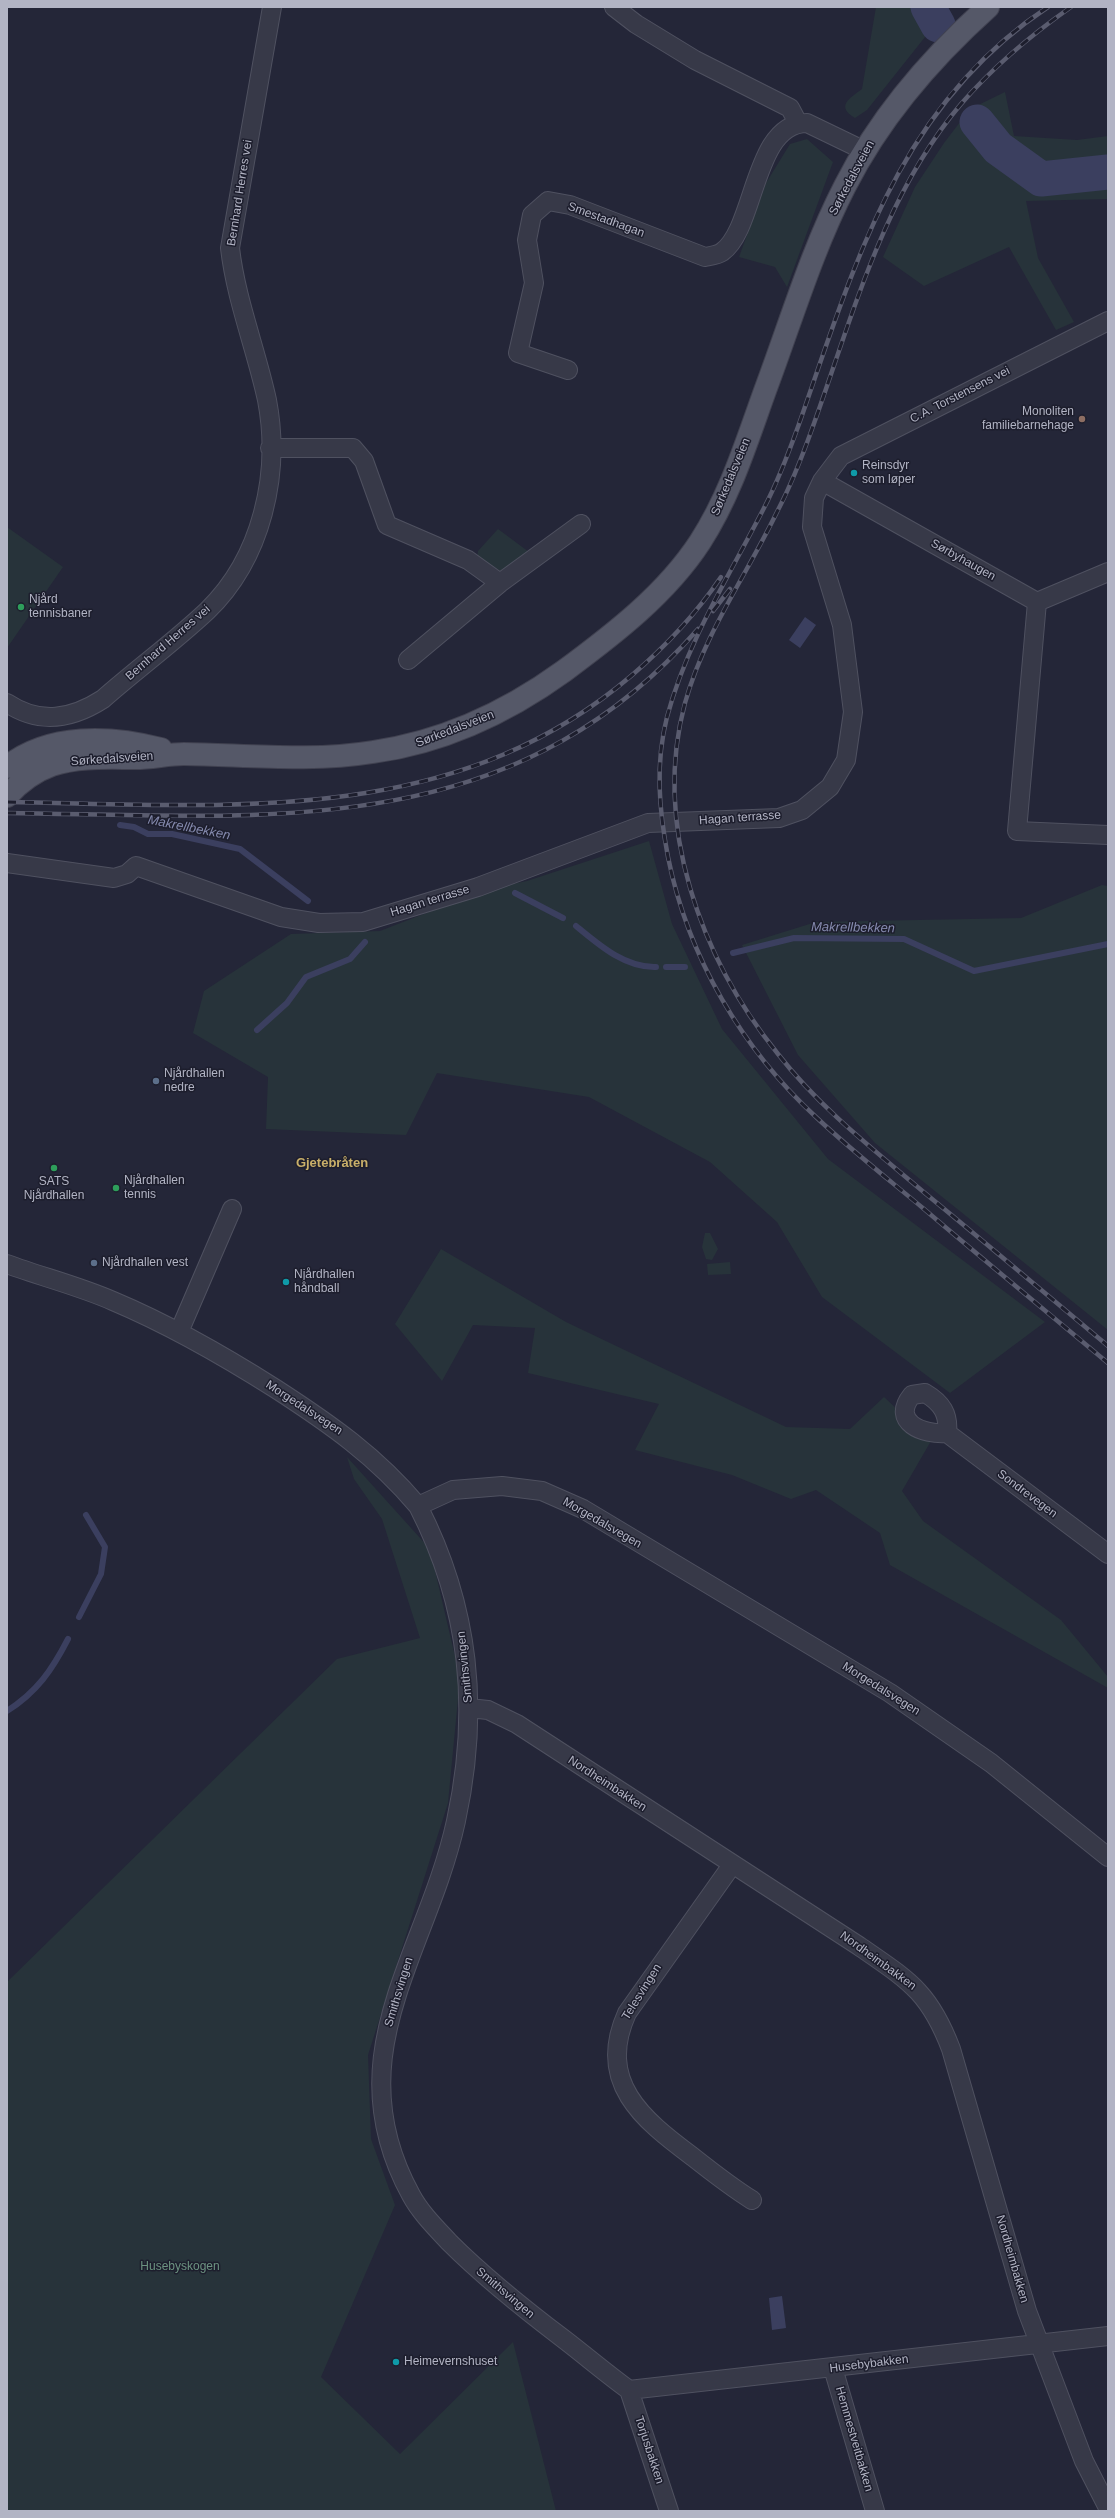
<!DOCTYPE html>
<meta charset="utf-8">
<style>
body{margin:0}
#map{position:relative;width:1115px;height:2518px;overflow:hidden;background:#242638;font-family:Arial,sans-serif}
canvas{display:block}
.frame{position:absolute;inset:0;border:8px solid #b2b4c4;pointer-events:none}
</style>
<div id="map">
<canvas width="1115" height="2518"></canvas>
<div class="frame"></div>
</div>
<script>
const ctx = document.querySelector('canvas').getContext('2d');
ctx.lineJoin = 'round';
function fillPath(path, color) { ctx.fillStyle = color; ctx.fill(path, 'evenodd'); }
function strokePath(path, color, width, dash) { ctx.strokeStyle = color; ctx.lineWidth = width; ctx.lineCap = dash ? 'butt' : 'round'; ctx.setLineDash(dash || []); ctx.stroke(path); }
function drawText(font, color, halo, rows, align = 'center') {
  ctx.font = font + ' Arial,sans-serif'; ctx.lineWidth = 3; ctx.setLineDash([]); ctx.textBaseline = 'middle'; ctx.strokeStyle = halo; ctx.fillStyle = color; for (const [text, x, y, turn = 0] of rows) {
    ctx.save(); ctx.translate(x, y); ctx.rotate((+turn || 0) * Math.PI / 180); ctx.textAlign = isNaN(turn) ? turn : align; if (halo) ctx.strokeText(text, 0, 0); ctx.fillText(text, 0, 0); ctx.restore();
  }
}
fillPath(new Path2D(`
 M876,7H943L946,21L929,32L867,110L855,118C835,106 850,98 862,89Z
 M1005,92L1014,136L1077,140L1108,136V199L1026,201L1038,258L1074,322L1056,330L1009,247L924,286L883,257L915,187L944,143L970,109Z
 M807,139L833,162L787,287L775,267L739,257L766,183L790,144Z
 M7,527L63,567L7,648Z
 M498,529L529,552L501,571L477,558L478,551Z
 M649,841L672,924L722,1029L828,1159L1045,1322L950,1393L822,1297L777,1222L710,1162L589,1097L437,1073L406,1135L266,1129L268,1077L193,1033L204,991L291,934L380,931L488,889L527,881Z
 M1102,885L1108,886V1330L875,1143L798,1055L742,945L816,922L1021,918Z
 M705,1233H710L718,1249L712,1260L706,1259L702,1247Z
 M441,1249L566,1322L786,1427L850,1429L884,1397L931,1441L902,1491L923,1521L1061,1620L1108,1677V1688L890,1565L880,1533L816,1490L791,1499L732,1475L635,1450L659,1404L528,1373L535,1328L473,1325L442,1381L395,1324Z
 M730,1262L731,1274L708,1275L707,1264Z
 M347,1457L430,1549L460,1678L448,1803L368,2055L371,2139L395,2205L321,2377L400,2454L513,2342L556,2511H7V1982L337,1659L420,1638L382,1519L354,1479Z`), '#27333a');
fillPath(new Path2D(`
 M805,617L816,625L800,648L789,640Z
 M782,2296L786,2328L772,2330L769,2298Z`), '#3b3f5f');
strokePath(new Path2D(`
 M120,825L134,827L148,834H172L240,849L308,901
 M515,893L563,918
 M576,926C599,945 625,968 656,967
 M733,953L794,938L904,939L974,971L1108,944
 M666,967H685
 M257,1030L287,1003L306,977L350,959L365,942
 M79,1617L101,1574L105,1547L86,1515
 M7,1711C37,1692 52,1670 68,1639`), '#3b3f5f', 6);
strokePath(new Path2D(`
 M928,7L938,25
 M977,122L998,148L1041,179L1108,172`), '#3b3f5f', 35);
const street = new Path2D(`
 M614,7L636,24L695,60L790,108L798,123
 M568,370L518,353L534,283L527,240L532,215L548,201L570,205L705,257C710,256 718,255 722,252C756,228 753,123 807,123L865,151
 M270,448H353L364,461L387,525L468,560L500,583
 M822,481L1037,602L1108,572
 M1037,602L1017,831L1108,835
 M408,660L500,583L581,524
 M7,703C40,725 72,719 103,699C137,669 174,642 207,611C262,558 281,474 267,400C256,349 236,300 230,248L272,7
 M7,863L114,878L127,874L136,866L281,917L319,923L363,922L478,887L648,823L779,818L802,810L830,787L846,760L853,712L842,625L812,527L814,498L822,481L841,456L1108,321
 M7,1264C42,1277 79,1286 113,1301C170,1325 224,1356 276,1389C330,1424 376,1456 418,1506L453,1490L502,1486L542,1491L583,1509L890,1693L991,1763L1108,1857
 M179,1332L232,1209
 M947,1433C949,1414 942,1403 925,1393L912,1395C890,1422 923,1435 947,1433L1108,1554
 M418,1506C470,1607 480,1710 456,1821C427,1954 334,2055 411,2195C420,2212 435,2227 449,2242C485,2278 524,2309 565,2340C587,2357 607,2374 629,2390
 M469,1708L488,1710L517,1724L859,1946C908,1980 929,1991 951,2049L1027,2311L1084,2461L1108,2508
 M732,1865L627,2013C596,2082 642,2119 693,2157C712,2172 731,2187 752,2200
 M833,2368L875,2511
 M629,2390L1108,2336
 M629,2390L669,2511`);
const primary = new Path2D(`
 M7,767C49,733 111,736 161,749
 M7,796C19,783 35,771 52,765C79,756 108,758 136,758C152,758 168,754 184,754C247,755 311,762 373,752C444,742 506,713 564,671C614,634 666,594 700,542C731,494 747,440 766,388C791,321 812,250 845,186C880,117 930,59 988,7`);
strokePath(street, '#4f5160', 20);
strokePath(primary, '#414251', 24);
strokePath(street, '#373948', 18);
strokePath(primary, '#555868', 22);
const rail = new Path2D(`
 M1048,7C898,106 855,264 799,424C789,452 778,481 764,508C729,576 687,642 667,717C655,764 659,810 668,857C688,957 742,1049 817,1118C851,1150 888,1179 924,1209C985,1261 1047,1312 1108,1363
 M1071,7C1031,35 993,67 961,104C883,196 852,318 812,429C802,457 791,485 777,512C746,576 704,634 685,703C652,825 701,959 778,1054C820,1108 874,1150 926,1194C987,1244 1047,1295 1108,1346
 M713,611L730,589
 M7,802C226,805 451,829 631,676C665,647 696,614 721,577
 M7,813C265,816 509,845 698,629`);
strokePath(rail, '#5a5c6f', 4.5);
strokePath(rail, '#1d1e2d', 3, [9]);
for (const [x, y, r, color] of [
 [1082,419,4,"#8d6e63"],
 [854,473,4,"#0f9aa8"],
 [21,607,4,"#2e9e5b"],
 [156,1081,4,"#5c6f8a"],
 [54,1168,4,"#2e9e5b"],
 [116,1188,4,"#2e9e5b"],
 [94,1263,4,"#5c6f8a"],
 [286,1282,4,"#0f9aa8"],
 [396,2362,4,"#0f9aa8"]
]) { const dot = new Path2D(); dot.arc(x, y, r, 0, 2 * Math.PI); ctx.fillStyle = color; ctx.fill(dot); strokePath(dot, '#1d1e2d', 1.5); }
drawText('12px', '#b2b4c4', '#1d1e2d', [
 ["Sørkedalsveien",852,178,-62],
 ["Bernhard Herres vei",240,193,-81],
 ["Smestadhagan",606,220,20],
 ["C.A. Torstensens vei",960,395,-27],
 ["Sørkedalsveien",731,477,-67],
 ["Sørbyhaugen",963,560,29],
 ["Bernhard Herres vei",168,643,-41],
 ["Sørkedalsveien",455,729,-21],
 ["Sørkedalsveien",112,759,-4],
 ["Hagan terrasse",740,818,-4],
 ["Hagan terrasse",430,901,-17],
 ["Morgedalsvegen",304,1408,33],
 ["Sondrevegen",1027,1494,37],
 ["Morgedalsvegen",602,1523,30],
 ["Smithsvingen",465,1667,-96],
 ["Morgedalsvegen",881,1689,32],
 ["Nordheimbakken",607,1784,33],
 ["Nordheimbakken",878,1961,36],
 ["Smithsvingen",399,1992,-73],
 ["Telesvingen",642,1992,-58],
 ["Nordheimbakken",1012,2259,74],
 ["Smithsvingen",505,2293,40],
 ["Husebybakken",869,2364,-7],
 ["Hemmestveitbakken",854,2439,74],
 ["Torjusbakken",649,2450,72]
]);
drawText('12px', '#b2b4c4', '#1d1e2d', [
 ["Monoliten",1074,412,"right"],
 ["familiebarnehage",1074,426,"right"],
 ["Reinsdyr",862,466],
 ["som løper",862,480],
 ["Njård",29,600],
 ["tennisbaner",29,614],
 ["Njårdhallen",164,1074],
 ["nedre",164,1088],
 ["Njårdhallen",124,1181],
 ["tennis",124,1195],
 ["SATS",54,1182,"center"],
 ["Njårdhallen",54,1196,"center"],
 ["Njårdhallen vest",102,1263],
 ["Njårdhallen",294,1275],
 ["håndball",294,1289],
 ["Heimevernshuset",404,2362]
], 'left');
drawText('12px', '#6c9381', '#1d1e2d', [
 ["Husebyskogen",180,2267]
]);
drawText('italic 13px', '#858aae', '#1d1e2d', [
 ["Makrellbekken",189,828,11],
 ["Makrellbekken",853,928,1]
]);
drawText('bold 13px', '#c9af69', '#1d1e2d', [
 ["Gjetebråten",332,1163]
]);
</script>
